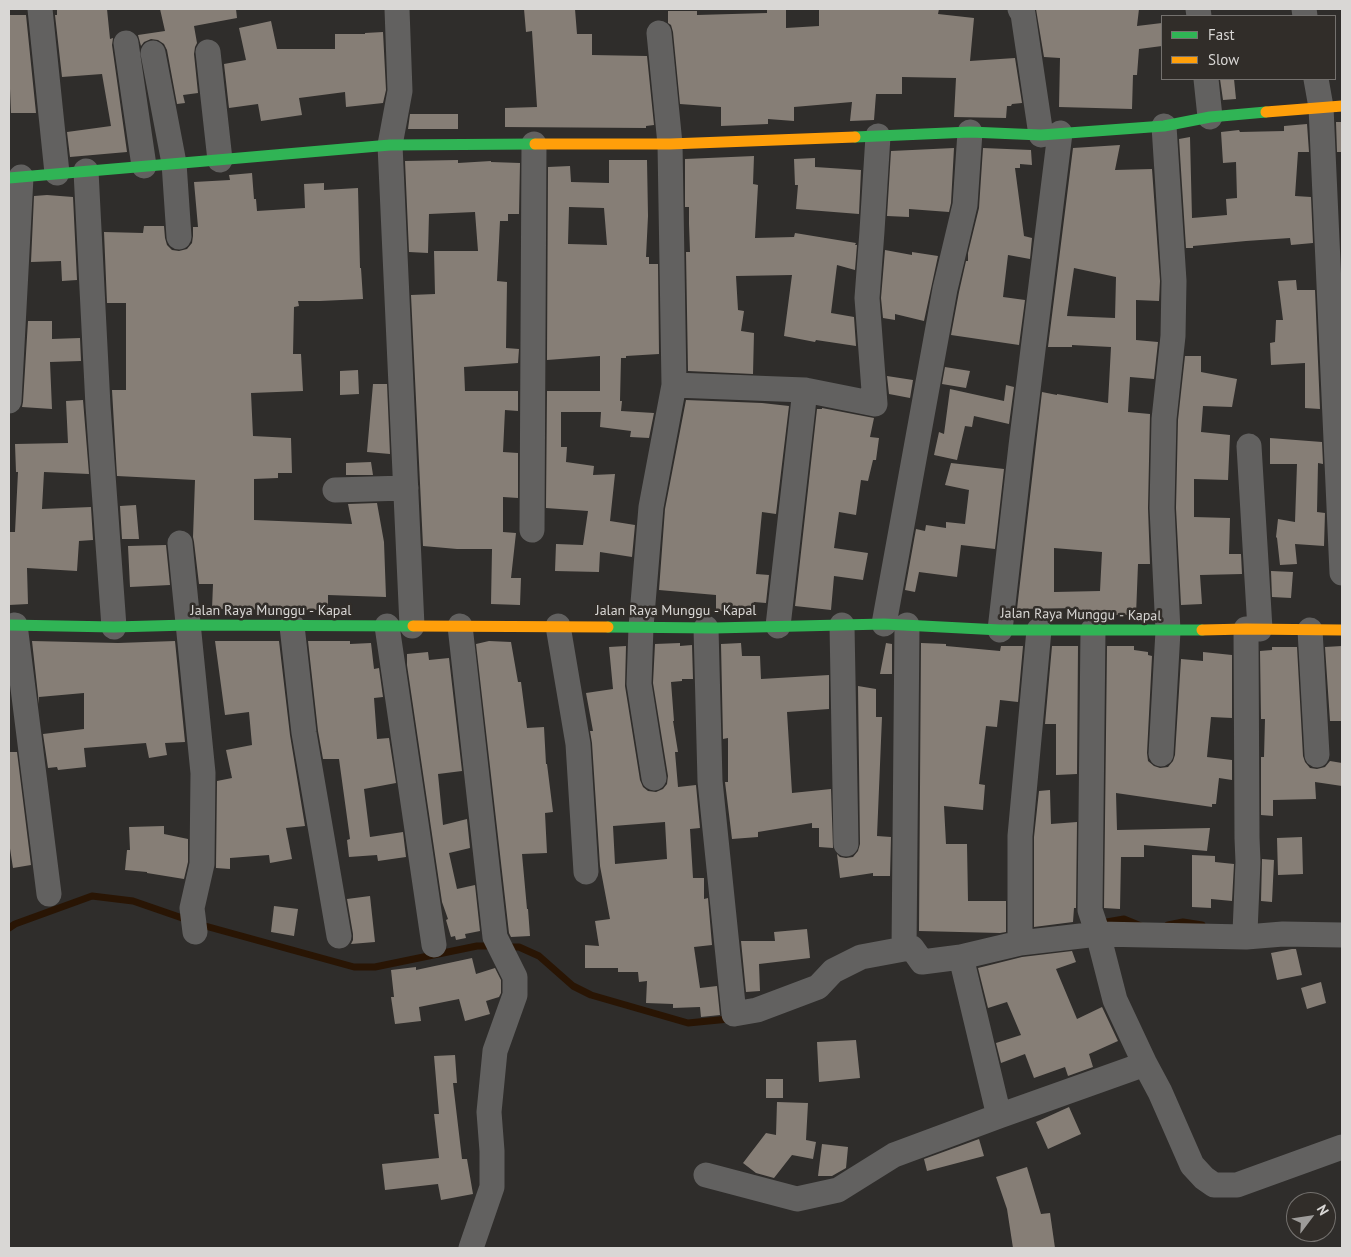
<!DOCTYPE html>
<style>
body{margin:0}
#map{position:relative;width:1351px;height:1257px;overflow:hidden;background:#2f2d2b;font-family:"PT Sans",sans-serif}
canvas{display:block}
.frame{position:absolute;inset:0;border:10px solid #d9d7d5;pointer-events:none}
.legend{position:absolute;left:1161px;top:15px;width:175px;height:65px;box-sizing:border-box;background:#312d29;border:1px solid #74716e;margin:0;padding:6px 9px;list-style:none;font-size:15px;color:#d9d7d5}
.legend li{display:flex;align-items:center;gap:10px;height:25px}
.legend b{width:25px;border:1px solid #74716e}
.north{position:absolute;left:1286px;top:1192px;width:50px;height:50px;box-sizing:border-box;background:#312d29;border:1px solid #74716e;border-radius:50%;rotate:59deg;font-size:14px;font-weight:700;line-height:20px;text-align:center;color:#d9d7d5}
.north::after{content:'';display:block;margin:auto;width:18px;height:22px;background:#9e9c9a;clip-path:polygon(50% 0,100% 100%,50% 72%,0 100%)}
</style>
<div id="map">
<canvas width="1351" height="1257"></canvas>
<div class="frame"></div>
<ul class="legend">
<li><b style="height:6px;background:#30b455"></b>Fast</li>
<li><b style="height:6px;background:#ff9f0a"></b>Slow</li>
</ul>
<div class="north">N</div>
</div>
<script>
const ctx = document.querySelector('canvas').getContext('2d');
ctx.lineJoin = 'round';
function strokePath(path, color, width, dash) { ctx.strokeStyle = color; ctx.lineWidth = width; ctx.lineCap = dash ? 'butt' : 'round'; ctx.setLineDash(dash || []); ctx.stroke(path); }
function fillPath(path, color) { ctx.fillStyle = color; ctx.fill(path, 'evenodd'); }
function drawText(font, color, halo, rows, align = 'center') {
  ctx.font = font + ' "PT Sans",sans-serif'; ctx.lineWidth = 5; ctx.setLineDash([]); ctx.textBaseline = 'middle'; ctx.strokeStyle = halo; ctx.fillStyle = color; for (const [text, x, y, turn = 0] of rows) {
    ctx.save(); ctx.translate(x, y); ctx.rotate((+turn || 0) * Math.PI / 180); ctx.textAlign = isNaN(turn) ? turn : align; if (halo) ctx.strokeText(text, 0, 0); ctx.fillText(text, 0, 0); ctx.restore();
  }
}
strokePath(new Path2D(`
 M1101,923L1124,919L1141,926
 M198,924L354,967H375L477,946H490
 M1168,925L1183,922L1202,925
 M9,928L15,924L92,896L133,901L188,920
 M508,947H519L539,956L573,986L591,995L688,1023L729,1019`), '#291504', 7);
fillPath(new Path2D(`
 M57,9H107L110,39L113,38L112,45L127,152L70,157L67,132L111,126L102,74L62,77L55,15H57Z
 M160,9H236L237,18L194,26L197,43L195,47L194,54L198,93L183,95L185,103L177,104L167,50L164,44L158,40L151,39L144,42L141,46L138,35L165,31Z
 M524,9H575L577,34H592V55L647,56L654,125L646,126V128L505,127V108L537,107L532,31L526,32Z
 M767,9H786V28L819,26V9H939L938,14L974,18L970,61L1015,58L1022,103L1012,104L1011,106H1007L1006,118L954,117L956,78L902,77V94H876L874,120L850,121L852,102L794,107V121L768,119V124L721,126V107L680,104L673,32L671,25L668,23V11H697V15L767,13Z
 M1036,9H1139L1137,26L1162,23V46L1139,49L1137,75H1133L1132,109L1059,107L1060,58L1044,57Z
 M9,15H26L36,113H11L10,89H9Z
 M271,21L277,49H335V34H365V33L383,32L386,90L383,103L346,107L345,92L299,98L302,115L261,121L258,104L229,108L224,64L246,60L239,28Z
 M1220,79H1234L1236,99L1223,100Z
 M410,114H458V129H408Z
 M1336,122H1342V152H1337Z
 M1307,124L1309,152H1298L1295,196L1311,197L1313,243L1291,245L1290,238L1246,241L1193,246V248H1186L1179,139L1190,137L1192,218L1227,215L1226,199L1237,198L1236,162L1223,163L1221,132L1239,130L1240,132L1284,131V126Z
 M1120,145L1115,170L1152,169L1160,281L1159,301L1136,300V340L1158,342L1154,379L1130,377L1128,412L1150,414L1148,508L1150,564H1138L1136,615H1079L1078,608L1017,609L1042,392L1057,395V394L1108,403L1111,347L1072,345V347H1048L1073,148ZM1074,268L1116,277L1115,318L1067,316ZM1054,548L1102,552L1100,591L1054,592Z
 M954,148L951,203L949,212L909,209V217L887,216L891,151Z
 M983,148L1031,150L1032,165L1020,164V168H1015L1024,236L1032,238L1030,259L1008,255L1003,297L1025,300L1019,345L951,335L959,292L966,261H968V253L979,208Z
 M754,156L753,184L758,185L755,238L794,237L795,233L856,243L855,245H857L855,270L837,265L831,313L854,317L856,346L816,340L815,342L784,336L792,275L736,276L738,310L744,311L741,331L754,333L753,374L688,371L686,252H690L689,224V207H685V159Z
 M815,158V167L861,170L859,214L796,209L798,185H795L794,159Z
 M458,160V163L491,161V162L520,163L519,214H508V221H500L497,281L507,282L506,348L519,349L518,363L464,367L465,391H518V411L505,410L503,452L518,453V498L503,497V532L516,533L511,578H521L520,605L491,604L492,549H457L423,546L411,295L435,294L434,251H478L475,212L429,214L428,253L409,252L405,161Z
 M609,160H647L648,216L646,257H649V264H658L659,354L626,356V358H621L620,401H622L621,411L654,413L649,438L630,437L631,431L600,427L601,412H561V447H567L566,462L594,466L593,475L615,474L610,521L635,525L632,557L600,552L599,572L555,571L556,544L583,545L588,511L546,508L547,391H600V356L547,360L548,167L570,166L571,182L609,183ZM569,207L604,208L607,245L568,244Z
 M252,173L254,199H256L257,211L305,208L304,184L324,183V190L358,188L360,268H361L363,299L320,301H298L299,306L294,307L293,354H301L303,391L251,393L253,436L291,438L292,473H278V478L254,479V520L352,524L348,504L377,503L384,542L386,597L328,595V610L212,609L213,584H199L194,542L193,537L195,480L117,476L112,390H126V303H107L104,232L143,233L144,226H164L165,238L167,245L172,250L179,251L187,249L192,243L193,236V227H198L194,182L230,180L229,175Z
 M47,195L73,197L77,280L62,281L61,261L31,262L34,196Z
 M885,250L912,255V252L938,256L924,321L895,314V320L883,318L881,298Z
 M1296,280L1297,290H1315L1320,409L1305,408V363L1271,365L1270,343L1275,342L1276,320H1283L1278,281Z
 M28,321H52V339L80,338L81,361L50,362L52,409L22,407L23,402Z
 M1185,356H1201V372L1237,379L1232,407L1203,406L1201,432L1230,435L1228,480L1194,479V517L1230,518L1229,554H1241L1242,574L1200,575L1202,604L1181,605L1176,508L1178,420Z
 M945,367L970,371L966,388L942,384Z
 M358,370L359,394L340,395V371Z
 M887,376L913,380L910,398L889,394Z
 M373,384H387L390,454L367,452Z
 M1006,385L1014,387L1009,424L974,416L972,427L965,426L957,460L934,455L939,432L944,434L950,389L1004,401Z
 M83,400L89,474L44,472L42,509L91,507L93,540L79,541L77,571L27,568L28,604L9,605V532H15L18,472H16L15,444L68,443L66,401Z
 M686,400L762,403L789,406L776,514L762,512L756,574L769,575L766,603L754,602V611H716V595L659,590L665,509Z
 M822,408L874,418L870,437L879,438L876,460H873L868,481L861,480L856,515L839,512L834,548L868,553L863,580L834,576L831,610L795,606L817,409H822Z
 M1270,438L1322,442L1323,464L1318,463L1317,512L1325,513L1324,546L1295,544L1297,564L1280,565L1277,538L1276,537L1278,519L1295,522L1297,464H1270Z
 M371,462L373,475H346V463Z
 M951,463L1004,469L995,549L961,545L957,577L919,572L915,592L905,590L916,529L925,531L926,525L946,528V522L965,524L969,490L945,485Z
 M136,505L139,539H122L120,506Z
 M166,545L170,585L130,587L128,546Z
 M1271,571L1293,572L1291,598L1272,597Z
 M32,641L118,643L175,641L185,742L165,743L167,755L149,758L146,743L84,748L86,767L58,770L57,767L48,768L43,734L84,729V693L39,697V704Z
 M215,641H279L290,735L305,826L286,828L292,859L270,863L269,855L230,858V869L216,868L217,781L232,778L226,750L252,745L249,712L225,715Z
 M308,641H350V644L371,643L374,669L379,668L383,697L374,698L377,739L389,738L396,783L364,789L370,837L403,832L406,857L378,861L377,855L349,857L347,840L350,839L339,759H323L318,731Z
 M489,641L511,642L518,682H521L527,728L544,727L546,764H547L553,812L545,813L547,853L522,854L527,909H528L530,936L511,937L509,933L476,644Z
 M680,643V646L692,645L693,679H682V681L671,682L674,721H673L678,752H675L678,787L696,785L700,828L690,829L693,878H704V899L708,898L712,945L694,947L700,988L717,986L720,1015L701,1017L700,1007L673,1008V1004L646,1003L647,981L639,982L638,972H618V968H585V945L599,946L595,921L610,919L600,866L604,865L600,866L592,743L590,731H593L586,693L613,689L609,647L626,646L625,686L640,780L643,787L648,791L656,792L663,789L667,784L668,776L653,683L655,644ZM665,822L667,859L615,864L613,826Z
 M741,643L742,656H760L761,679L829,675V709L787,712L792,793L831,789L833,848L819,847V828H812V823L758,832V837L732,839L725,782H728V738L723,739L721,644Z
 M886,643L892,644V674H880Z
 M921,643L946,644V646L1000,651L1001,646H1023L1018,702L1000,700L997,727L986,726L979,784L985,785L983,810L944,806L946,844H967L968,901H1006V932L1000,933L919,931Z
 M1052,646H1078L1077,774L1056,775V724H1045Z
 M1107,646H1134V650L1148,652V655L1152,656L1147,753L1148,761L1154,766L1160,768L1168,767L1173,761L1175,755L1181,659L1203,661V652L1232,655V718L1211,717L1207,757L1232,760V780L1219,778L1216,804H1212V807L1116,793L1117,830L1210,828L1207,851L1144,845V857H1121L1120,909L1104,908Z
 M1342,646V721H1330L1325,647Z
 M1272,647H1297L1303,756L1305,762L1310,768L1317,769L1325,767L1330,761L1342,763V786L1315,782L1316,799L1273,800V816L1261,815V757H1264L1265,719H1261L1260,651L1272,650Z
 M428,652L429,660L449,658L462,771L438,774L443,825L467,819L470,848L449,853L457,889L475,885L480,931L465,934L466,938L456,940L455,936L451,937L446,920L448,919L442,902L407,665V654Z
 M858,686L876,689V717H882L877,836L891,837L890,876H873V873L840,878L837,854L840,857L846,858L853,857L858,851L860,844Z
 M9,752H17L31,865L13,868L9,842Z
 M1050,790L1051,824L1077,822L1076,908H1074L1073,922L1034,927V837L1039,791Z
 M164,826V834L188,839V862L184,879L147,873V872L125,870L127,850H130L129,827Z
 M1302,837L1303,874L1278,875L1277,838Z
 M1192,855L1215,856V862L1234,864L1232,901L1211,899V908L1192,907Z
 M1262,859L1274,860L1272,902L1261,901Z
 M370,896L375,942L351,944L353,940V934L347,899Z
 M274,906L298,909L294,936L271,932Z
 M807,929L810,958L759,964L760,991L746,992L741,941H775L774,932Z
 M1292,949H1296L1302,975L1277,980L1271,953Z
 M1072,951L1076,962L1056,969L1077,1019L1102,1007L1118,1041L1089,1054L1093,1067L1068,1076L1065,1067L1034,1078L1025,1054L1001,1063L996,1043L1021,1035L1007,1002L988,1008L978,968L1022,957Z
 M472,958L476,974L495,968L501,980V993L499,997L486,1001L490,1014L465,1021L459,999L419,1007L421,1021L395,1024L391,997H394L391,970L416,967V970Z
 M1321,982L1326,1003L1307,1009L1301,988Z
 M856,1040L860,1078L819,1082L817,1042Z
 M455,1055L457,1083H453L462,1159H467L473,1194L441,1200L438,1184L385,1190L382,1164L439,1158L434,1114H439L434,1056Z
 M766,1079H783V1098H766Z
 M777,1102L808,1103L806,1140L816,1142L813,1159L792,1155L774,1178L756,1173L743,1163L766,1133L776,1135Z
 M1069,1107L1081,1134L1048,1149L1036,1122Z
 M979,1139L984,1156L927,1171L924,1159Z
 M822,1144L848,1147L846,1168L832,1176H818Z
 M1027,1167L1041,1214L1050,1213L1055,1248H1013L1007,1209L996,1177Z`), '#867e76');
strokePath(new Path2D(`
 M40,9L57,173
 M397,9L400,91L390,145L412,626
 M1020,9L1023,14L1041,135
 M1198,9L1199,16
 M1304,9L1305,16
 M126,43L144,166
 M208,52L220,160
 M153,53L174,163L179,237
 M1206,79L1210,117
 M1316,79L1321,107L1342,573
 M86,171L98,406L114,627
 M674,385L805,390L875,404L867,298L872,231L878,136
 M9,401L21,177
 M1249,446L1260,629
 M335,490L406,488
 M532,530L534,144
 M180,543L203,773L202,864L192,908L195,932
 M884,624L945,289L965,205L970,132
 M15,625L49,894
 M842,625L846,844
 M292,626L304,733L339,936
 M387,626L434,945
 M460,626L495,937L515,977V995L495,1051L489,1112L492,1151V1187L471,1248
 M558,626L578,744L586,872
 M778,626L805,390
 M706,628L710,781L734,1014L757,1010L818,987L833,971L861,957L904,949L912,948L922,962L961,957L1020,943L1098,934L1246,937L1283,934L1342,935
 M1000,630L1021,446L1060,133
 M1093,630L1090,910L1098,934L1115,1000L1145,1064L1160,1092L1192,1165L1204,1178L1214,1185H1237L1342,1147
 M1310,630L1317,755
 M1161,754L1168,631L1162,508L1164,419L1173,336L1174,281L1164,126
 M654,778L639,684L641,627L651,507L674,385L670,144L659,33
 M1246,937L1245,932L1248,862L1247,838L1246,629
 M1020,943V836L1039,630
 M904,949L907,625
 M961,957L999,1116
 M706,1175L797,1199L838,1190L894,1155L999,1116L1145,1064`), '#626160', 25);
strokePath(new Path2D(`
 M855,137L970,132L1041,135L1164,126L1210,117L1266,112
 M9,178L390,145L535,144
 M9,625L114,627L188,625L413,626
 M608,627L714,628L884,624L1000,630H1202`), '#30b455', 11);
strokePath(new Path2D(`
 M1266,112L1342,106
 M535,144H670L855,137
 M413,626L608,627
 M1202,630L1246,629L1342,630`), '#ff9f0a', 11);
drawText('14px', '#d9d7d5', '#312d29', [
 ["Jalan Raya Munggu - Kapal",271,611],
 ["Jalan Raya Munggu - Kapal",676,611],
 ["Jalan Raya Munggu - Kapal",1081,615,1]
]);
</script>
